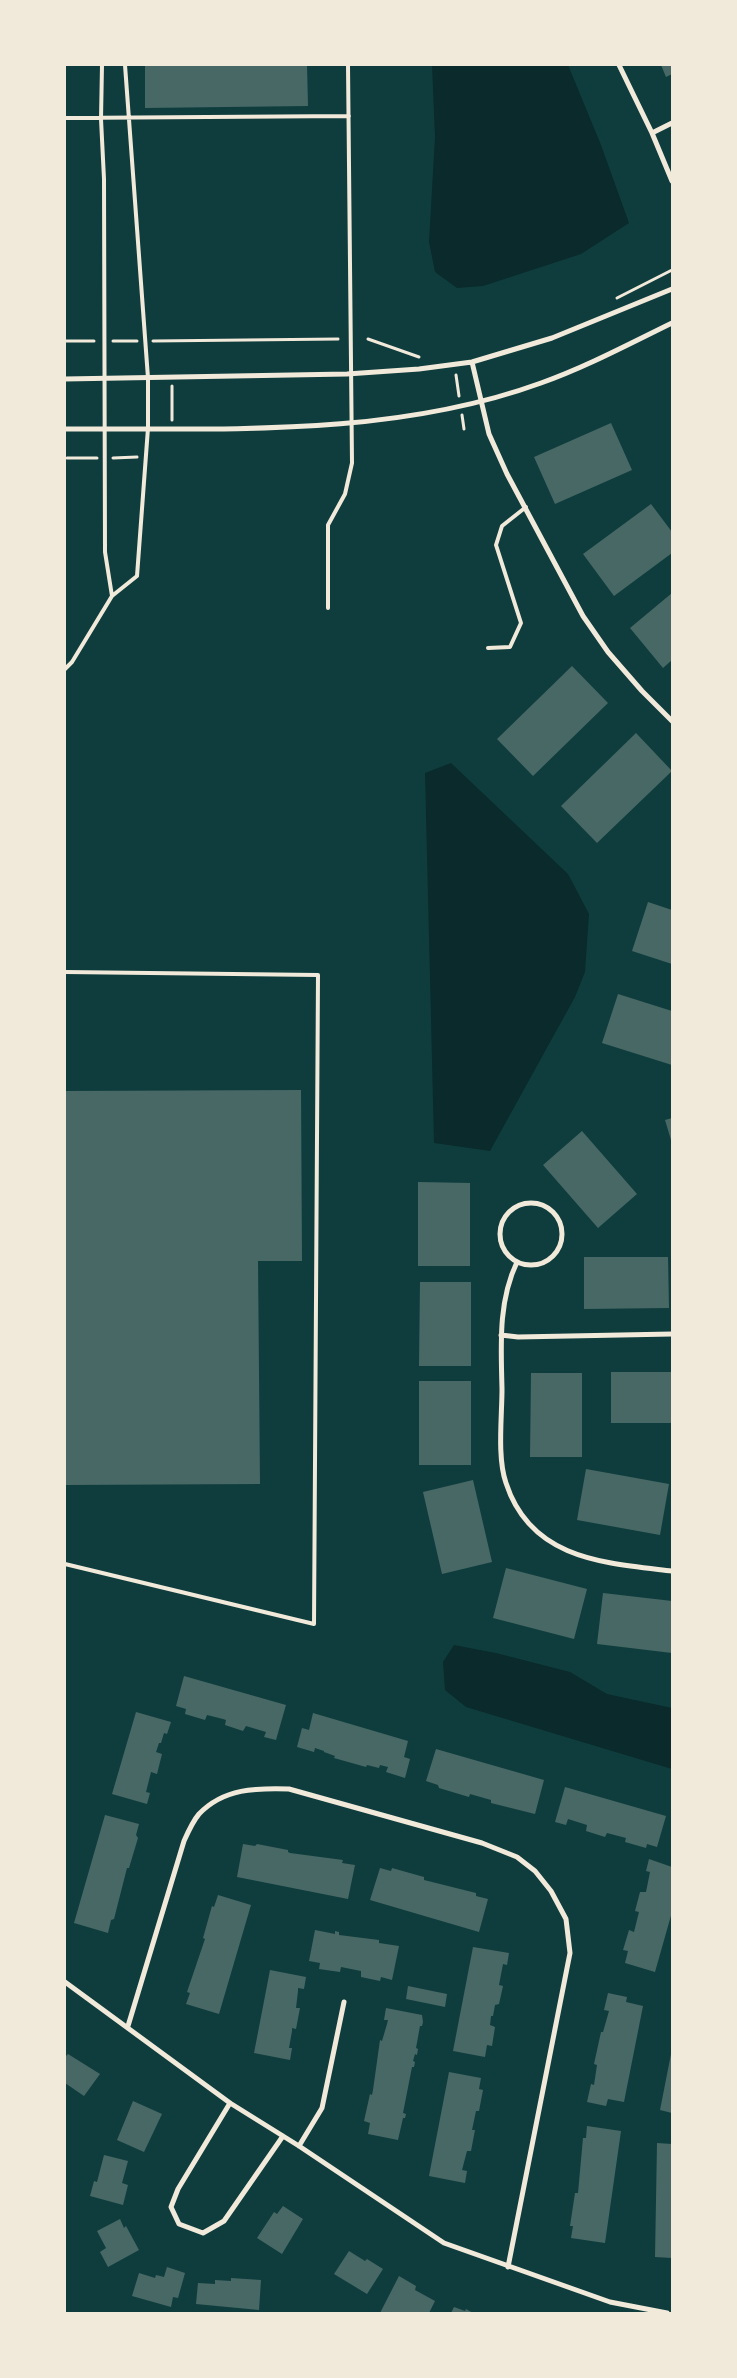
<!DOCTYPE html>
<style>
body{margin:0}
#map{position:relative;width:737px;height:2378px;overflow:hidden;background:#0f3d3e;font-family:Overpass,sans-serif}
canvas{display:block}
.frame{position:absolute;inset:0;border:66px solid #f1e9da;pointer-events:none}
</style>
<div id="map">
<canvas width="737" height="2378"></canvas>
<div class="frame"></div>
</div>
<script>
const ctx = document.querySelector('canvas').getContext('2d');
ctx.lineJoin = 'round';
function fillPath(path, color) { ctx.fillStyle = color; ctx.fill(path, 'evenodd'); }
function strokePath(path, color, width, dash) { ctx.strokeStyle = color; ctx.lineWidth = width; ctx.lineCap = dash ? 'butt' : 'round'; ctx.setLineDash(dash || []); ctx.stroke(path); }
fillPath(new Path2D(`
 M432,65H568L601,145L629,223L581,254L483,286L457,288L435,272L429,242L435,137Z
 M451,763L568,874L589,914L585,972L575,997L490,1151L434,1143L425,773Z
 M454,1645L496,1653L570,1672L607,1694L672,1708V1769L466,1707L445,1690L443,1662Z`), '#0a2a2b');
fillPath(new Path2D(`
 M145,65H307L308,106L145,108Z
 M661,65H672V74L666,77Z
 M611,423L632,470L555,504L534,457Z
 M651,504L672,532V553L614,596L583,554Z
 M672,593V660L663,668L630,628Z
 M572,666L608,703L533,776L497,739Z
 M636,733L672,771L597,843L561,806Z
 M648,902L672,910V964L632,951Z
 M618,994L672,1011V1065L602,1043Z
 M301,1090L302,1261H258L260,1484L65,1485V1091Z
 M672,1118V1140H671L665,1120Z
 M582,1131L637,1194L598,1228L543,1165Z
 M418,1182L470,1183V1266H418Z
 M584,1257H668L669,1308L584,1309Z
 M420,1282H471V1366H419Z
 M611,1372H672V1423H611Z
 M531,1373H582V1457H530Z
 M419,1381H471V1465H419Z
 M586,1469L669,1484L660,1535L577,1520Z
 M473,1480L492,1562L442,1574L423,1492Z
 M506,1568L587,1589L574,1639L493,1618Z
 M603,1593L672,1601V1653L597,1644Z
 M184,1676L286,1705L276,1740L264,1737L266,1732L246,1726L243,1731L225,1725L226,1720L223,1719L207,1715L205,1720L185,1714L186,1709L176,1706Z
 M136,1712L171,1722L167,1734L164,1733L161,1743H159L156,1752L162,1754L157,1774L151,1772L146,1792L150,1793L147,1804L112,1794Z
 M313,1713L408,1741L404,1757L410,1759L405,1778L386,1772L388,1767L380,1765L379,1768L367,1765L366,1767L334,1758L335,1756L324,1752V1751L315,1748L314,1752L297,1747L302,1728L309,1730Z
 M436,1749L544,1780L535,1814L491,1803V1800L470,1794L469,1797L439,1788L438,1785L426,1781Z
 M565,1787L666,1816L657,1847L647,1844L646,1848L625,1842L626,1838L607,1833L605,1837L586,1831L587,1825L568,1819L566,1825L555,1822Z
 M105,1815L139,1824L136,1835L138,1838L129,1868H127L114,1919L111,1920L108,1933L74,1923Z
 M243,1844L255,1846L257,1844L288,1850V1852L290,1853L343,1860L342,1863L355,1865L348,1899L237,1877Z
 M649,1859L672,1867V1912L655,1972L625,1963L628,1951L623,1950L629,1930L634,1932L639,1912L635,1911L640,1892H646L650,1872L646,1871Z
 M380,1868L391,1871L392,1868L424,1877V1880L476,1893V1896L488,1899L479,1932L370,1900Z
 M218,1895L251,1905L219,2014L186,2004L190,1993L187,1992L205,1939L203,1938L212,1906L214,1907Z
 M315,1930L335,1934V1931L339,1932V1935L379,1940V1943L399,1946L392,1980L381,1977L380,1981L361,1977V1971L341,1967L340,1972L319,1969L320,1963L309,1961Z
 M473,1947L509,1953L507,1965L503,1964L499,1985L503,1986L499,2004L495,2005L493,2016H491L490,2025L495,2027L492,2046L487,2045L485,2057L453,2051Z
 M270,1970L306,1977L304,1989L298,1988V1991L296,2008H300L296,2029L292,2028V2031L289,2048H292L290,2060L254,2053Z
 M408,1986L447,1994L445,2007L406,1999Z
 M608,1993L627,1997L626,2002L643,2006L624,2102L608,2099L606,2106L587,2102L591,2084L594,2085L597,2065L594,2064L601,2032H603L609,2011L604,2010Z
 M386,2008L422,2015L423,2022L422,2026H420L416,2048L418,2049L417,2055L415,2054L413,2061L415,2062L414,2067H412L403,2113L406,2114L405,2118H403L398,2140L368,2134L370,2123L364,2121L370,2094L372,2095L373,2090L380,2040L382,2041L387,2024L388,2020H384Z
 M68,2054L100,2074L84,2096L65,2083V2057Z
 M671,2054H672V2113L660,2110Z
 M449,2072L481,2078L479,2089L483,2090L479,2111H476L472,2130H475L471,2151H467L462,2170L467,2171L465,2183L429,2176Z
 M133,2101L162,2114L144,2152L117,2140Z
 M587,2126L621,2131L605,2243L571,2238L573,2226H570L575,2193H578L583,2138H586Z
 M657,2143L672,2144V2258L655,2257Z
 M104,2155L128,2161L122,2183L128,2185L123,2205L90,2196L94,2181L97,2182Z
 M283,2206L303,2219L282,2254L257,2238L274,2212L277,2214Z
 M120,2219L124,2228L126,2226L139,2250L108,2267L100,2252L106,2248L97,2231Z
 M349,2251L365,2261L367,2259L383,2269L367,2294L334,2274Z
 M167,2267L185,2273L178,2298L173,2297L171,2307L132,2296L139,2273L155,2278L156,2275L164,2277Z
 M399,2276L416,2286L415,2290L435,2301L429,2313H380Z
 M231,2278L261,2280L259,2310L196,2304L198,2283L215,2284V2280L231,2281Z
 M454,2307L465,2311L466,2309L473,2313H451Z`), '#486865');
strokePath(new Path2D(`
 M617,298L672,270
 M368,339L419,357
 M65,341H94
 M113,341H137
 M153,341L338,339
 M456,375L459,396
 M172,386V420
 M462,415L464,429
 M67,458H97
 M113,458L137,457`), '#f1e9da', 3);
strokePath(new Path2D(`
 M102,65L101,119L104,179L105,552L112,596
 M65,118L349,116
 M328,608V525L345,494L352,463L348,65
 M488,648L510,647L521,623L496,545L502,526L526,507
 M65,669L72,662L112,596L137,576L148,428V378L125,65
 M65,972L318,975L314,1624L65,1564`), '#f1e9da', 4);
strokePath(new Path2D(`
 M619,65L652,133L672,181
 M652,133L672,123
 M472,362L489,434L507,474L583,616L608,652L642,691L672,721
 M65,379L347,374L419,369L472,362L552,338L672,289
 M65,429C223,428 390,438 541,383C586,367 629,344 672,323
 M500 1234a31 31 0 1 1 62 0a31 31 0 1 1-62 0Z
 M517,1262C498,1302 501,1345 502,1389C502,1417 497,1457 506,1483C531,1560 605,1563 672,1571
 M501,1335L518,1337L672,1334
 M65,1982L230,2103L299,2146L444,2243L610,2302L667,2313
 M128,2026L184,1841C188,1832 193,1821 199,1814C224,1788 256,1788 289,1789L482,1843L517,1857L535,1871L551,1891L566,1919L570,1953L508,2267
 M230,2103L178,2189L171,2207L179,2224L203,2233L224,2221L283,2136
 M299,2146L322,2108L344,2002`), '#f1e9da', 5);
</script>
